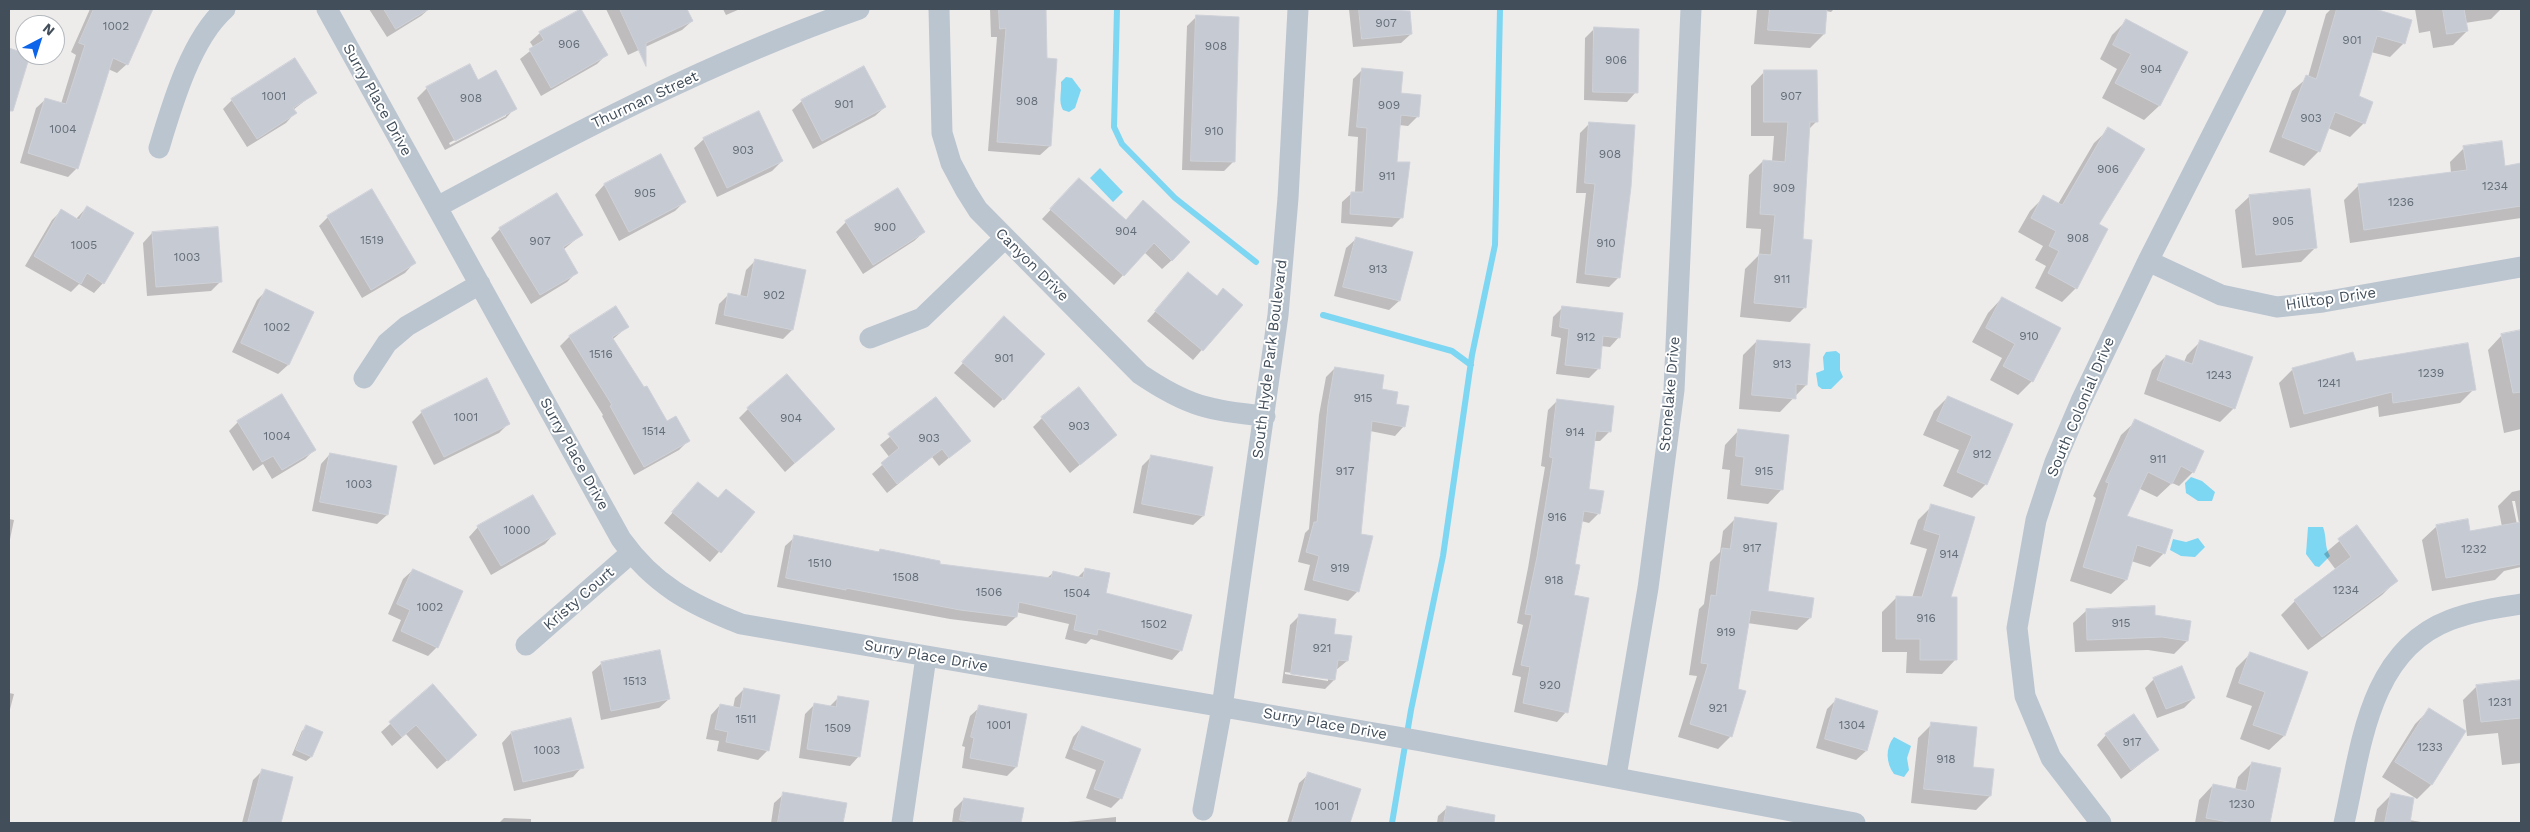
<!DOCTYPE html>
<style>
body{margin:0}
#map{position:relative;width:2530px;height:832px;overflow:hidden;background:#eeebeb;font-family:"Work Sans",sans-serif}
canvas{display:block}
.frame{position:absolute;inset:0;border:10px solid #424e5a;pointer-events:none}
.north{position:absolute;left:15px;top:15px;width:50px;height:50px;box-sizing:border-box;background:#fff;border:1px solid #b3b8bd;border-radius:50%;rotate:40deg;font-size:14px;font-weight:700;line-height:20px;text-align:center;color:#424e5a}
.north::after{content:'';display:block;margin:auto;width:18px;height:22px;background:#0b64e9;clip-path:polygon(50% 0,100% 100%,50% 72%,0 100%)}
</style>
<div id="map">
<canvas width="2530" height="832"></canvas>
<div class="frame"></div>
<div class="north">N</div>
</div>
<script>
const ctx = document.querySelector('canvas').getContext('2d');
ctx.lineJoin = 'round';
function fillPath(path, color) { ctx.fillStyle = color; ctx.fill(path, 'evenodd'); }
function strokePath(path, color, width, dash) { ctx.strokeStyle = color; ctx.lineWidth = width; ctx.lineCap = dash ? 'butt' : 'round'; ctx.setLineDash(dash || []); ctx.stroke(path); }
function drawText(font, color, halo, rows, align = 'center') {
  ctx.font = font + ' "Work Sans",sans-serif'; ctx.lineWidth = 4; ctx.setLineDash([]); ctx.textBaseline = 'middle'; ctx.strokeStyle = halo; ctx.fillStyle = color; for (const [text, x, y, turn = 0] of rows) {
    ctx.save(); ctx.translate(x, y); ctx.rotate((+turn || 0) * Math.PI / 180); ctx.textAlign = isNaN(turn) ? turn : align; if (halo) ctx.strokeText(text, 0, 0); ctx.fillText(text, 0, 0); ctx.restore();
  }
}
fillPath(new Path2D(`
 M1066,77L1072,78L1081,90L1075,108L1069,112L1063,110C1058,102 1062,91 1061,82Z
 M1100,168L1123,192L1113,202L1090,178Z
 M1836,351L1840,354V370L1843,377L1831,389H1822L1818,386L1816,373L1824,370L1823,357L1826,352Z
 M2191,477L2202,481L2215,492L2212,501H2198L2186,493L2185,483Z
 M2308,527H2323C2327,537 2324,547 2330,556L2319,567L2315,566L2306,554Z
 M2198,538L2205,547L2195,557L2181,556L2170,550L2173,539L2186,542Z
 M1894,737L1911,746L1907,758L1909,770L1904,777L1894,774C1886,763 1885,748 1894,737Z`), '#7dd6f2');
fillPath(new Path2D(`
 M90,9H151L127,64L117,73L108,69L77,168L68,177L20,163L36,108L46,99L61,104L76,55L71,52Z
 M369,9H429L421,16L387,37Z
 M606,9H686L692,21L682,30L628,55Z
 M723,9H740L726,15Z
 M990,9H1045L1050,146L1040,155L988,151L997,37H991Z
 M1349,9H1400L1411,34L1401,43L1353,47Z
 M1757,9H1834L1831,12L1826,11L1824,34L1810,48L1754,44Z
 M2331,9H2371L2410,20L2404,43L2390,57L2371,52L2358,97L2364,123L2350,137L2328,128L2319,151L2304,166L2269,152L2292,91L2308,77L2326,14Z
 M2415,9H2501L2491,19L2465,23L2467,31L2453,45L2433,48L2430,31L2419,33Z
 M1196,17L1234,161L1224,171L1182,170L1187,26Z
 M2126,21L2186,52L2159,106L2144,120L2102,98L2117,69L2100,59L2112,35Z
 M1594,29L1636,92L1627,102L1584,100L1585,38Z
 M540,33L606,55L597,64L541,96L520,59L534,48L530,42Z
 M469,66L477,81L515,108L506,118L445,150L417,98L427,88ZM506,113V116L450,145L449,143Z
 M1362,70L1400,95L1418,116L1408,126L1399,125L1396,163L1402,217L1392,227L1341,223L1342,202L1352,193H1355L1358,137L1348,136L1353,79Z
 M1765,71L1816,122L1808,130L1802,240L1804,308L1790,322L1740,317L1745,269L1759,255L1761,229L1746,228L1749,175L1763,161L1772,162L1774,136H1751V86Z
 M316,92L293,110L295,113L286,123L247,147L223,109L232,100Z
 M802,101L885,107L875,116L813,149L792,110Z
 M1590,123L1619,277L1609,287L1576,283L1586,193H1576L1580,133Z
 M2109,129L2097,225L2076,288L2062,302L2035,288L2046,266L2035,260L2043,246L2018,232L2030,211L2044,197L2058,204L2094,143Z
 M704,139L782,161L772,171L717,197L694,148Z
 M2464,148L2504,167L2521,165V218L2350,243L2344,200L2358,186L2451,173L2450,162Z
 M660,156L684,202L675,211L619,241L595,195L604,185Z
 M1070,189L1125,221L1143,202L1172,260L1162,269L1144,252L1114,285L1042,219Z
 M2250,196L2315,248L2301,262L2242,268L2235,210Z
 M87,207L103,283L94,293L79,284L71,292L25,266L52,220L61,211L76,219Z
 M328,217L414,263L405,273L362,298L319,226Z
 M846,222L924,232L914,241L863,274L836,232Z
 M500,229L581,235L563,250L577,272L567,282L531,304L491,238Z
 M152,233L221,281L211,291L147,296L143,243Z
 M1356,239L1411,253L1399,301L1389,310L1334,296L1346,248Z
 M756,260L792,330L783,339L715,324L719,304L729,294L740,297L746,270Z
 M1188,274L1216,297L1241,305L1193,360L1147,321Z
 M266,291L312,312L288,365L278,374L232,352L257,300Z
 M2002,298L2032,381L2018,395L1990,380L2002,358L1972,342L1988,313Z
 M1563,307L1619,337L1610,347L1601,346L1598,369L1589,378L1556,374L1561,338L1551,336L1553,317Z
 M616,308L627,327L612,340L666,423L688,441L679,450L634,475L602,416L603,415L560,346L569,337Z
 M995,327L1003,399L994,408L954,373Z
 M2521,332V429L2504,433L2488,350L2502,335Z
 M1757,341L1806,385L1780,412L1739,409L1743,355Z
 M2201,341L2234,408L2220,422L2144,394L2152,370L2166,356L2184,362L2187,355Z
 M2355,363L2474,389L2460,403L2379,417L2378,406L2290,428L2279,383L2293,369Z
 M1335,368L1380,390L1395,405L1404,426L1395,436L1370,431L1360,534L1358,591L1348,601L1304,590L1310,565L1298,562L1305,533L1309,529L1319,415L1326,377Z
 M1948,397L2011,424L1986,484L1972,498L1943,486L1959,450L1923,435L1934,411Z
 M936,399L969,441L939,466L932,457L887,493L872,474L890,458L880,445Z
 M1557,401L1609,432L1600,441H1594L1588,490L1599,513L1589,523L1581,521L1573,565L1566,712L1557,722L1514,712L1521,677L1512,675L1523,625L1517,623L1528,568L1545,467L1541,466L1548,410Z
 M748,409L833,429L785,472L739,418Z
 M422,412L509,423L499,433L434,465L412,422Z
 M1042,418L1116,434L1070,473L1033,427Z
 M2136,421L2193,472L2179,486L2172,483L2157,497L2138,488L2125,517L2164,553L2150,567L2131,561L2126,580L2111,594L2070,581L2096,498L2093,496L2121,435Z
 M238,422L314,450L305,459L272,479L263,464L253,471L229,431Z
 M1739,430L1782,489L1768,504L1727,499L1730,470L1722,469L1725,445Z
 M330,454L387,515L377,524L312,511L321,464Z
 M1152,456L1203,516L1193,525L1133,513L1142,466Z
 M2521,490V567L2504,571L2495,580L2432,591L2422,540L2437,526L2469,533L2502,527L2498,506L2512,492ZM2512,501H2515L2520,529H2518Z
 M689,493L718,499L753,513L710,562L664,523Z
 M1932,506L1973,518L1950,598L1956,659L1942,674L1906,673L1907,652H1882V612L1896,598H1912L1927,549L1910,544L1918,520Z
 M1736,518L1766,592L1810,618L1797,630L1747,623L1731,736L1718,749L1678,737L1697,676L1689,675L1699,609L1704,604L1710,562L1720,552L1723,531Z
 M9,519L14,520L9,544Z
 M478,527L554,534L545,544L491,575L469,537Z
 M2356,527L2396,581L2382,595L2308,650L2281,615L2295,601L2336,570L2324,554Z
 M795,537L877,553L880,550L938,565L1047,578L1053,573L1077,578L1086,569L1104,593L1181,650L1172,660L1091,639L1086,644L1065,639L1069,624L1016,612V617L1006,626L950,619L777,587L785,546Z
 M413,570L437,647L428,656L392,641L401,620L388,614L403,579Z
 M2087,610L2154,616L2187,641L2174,654L2148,650L2075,652L2073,623Z
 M1300,615L1332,635L1347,661L1336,670L1334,680L1325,689L1282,683L1290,625ZM1285,672L1328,678V681L1285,674Z
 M2251,653L2306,673L2284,736L2269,750L2240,739L2252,706L2226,697L2236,668Z
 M602,663L669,699L659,708L601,720L592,672Z
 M2154,679L2194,698L2184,708L2157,718L2145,688Z
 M2521,681V763L2502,765L2498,733L2467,736L2463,700L2477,686Z
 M433,686L466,744L437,769L406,734L392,746L381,732Z
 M744,689L768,750L758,760L717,751L719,741L706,739L711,715L720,705L733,708L735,698Z
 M9,693L14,694L9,713Z
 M838,698L859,756L850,766L799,758L805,714L814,705L829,707Z
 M1836,700L1866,751L1856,760L1816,748L1827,709Z
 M980,707L1016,767L1007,776L962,768L965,747L962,746L970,716Z
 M2429,710L2464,732L2431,785L2417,799L2382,777L2415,724Z
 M571,719L582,767L573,777L514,791L502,743L511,733Z
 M1932,724L1972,768L1990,796L1976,810L1911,803L1918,738Z
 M307,727L321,733L311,757L306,761L292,755L302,731Z
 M1082,727L1139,749L1121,798L1111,808L1086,798L1096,770L1065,758L1073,737Z
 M2106,735L2158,750L2121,779L2097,745Z
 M2252,763L2280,769L2269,823H2195L2199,800L2213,785L2235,790L2238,777Z
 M262,771L291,778L280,823H242L253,780Z
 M1309,774L1360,790L1349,823H1287L1299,783Z
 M784,794L845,804L842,823H771L774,803Z
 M2391,795L2409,820L2427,823H2374L2377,809Z
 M964,799L1022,809L1020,823H952L954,809Z
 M1448,807L1470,811L1467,823H1437L1438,816Z
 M1116,817V823H1066L1068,822Z
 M504,818L531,819V823H499Z`), '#0003');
strokePath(new Path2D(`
 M1117,9L1114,127L1122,144L1175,198L1256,262
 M1323,315L1452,351L1471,365
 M1392,823L1411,710L1443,556L1472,355L1495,245L1500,9`), '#7dd6f2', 6);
const building = new Path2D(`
 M94,9H153L128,65L113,58L78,169L28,153L45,98L66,104L85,45L79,43Z
 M384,9H429L396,29Z
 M581,9L608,55L551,88L529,49L544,40L539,32Z
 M620,9H687L693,21L646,43V66Z
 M999,9H1046L1047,58L1057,59L1051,146L997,142L1006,28L1000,29Z
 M1359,9L1410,11L1412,34L1362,39Z
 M1770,9H1827L1825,34L1768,30Z
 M2337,9H2375L2412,20L2405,44L2377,36L2359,96L2373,102L2365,124L2335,112L2320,152L2282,137L2306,75L2316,79Z
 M2443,9H2464L2468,31L2447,34Z
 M1196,15L1239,17L1235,162L1191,161Z
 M2126,19L2188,52L2160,106L2115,83L2131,54L2113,45Z
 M1594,27L1639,29L1638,93L1593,92Z
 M9,48L30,55L13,111H9Z
 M295,58L317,93L293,108L297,113L257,139L231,99Z
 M470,64L478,80L496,70L517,109L455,141L426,87Z
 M864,66L886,107L822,141L801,100Z
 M1362,68L1403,72L1401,93L1421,95L1419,117L1401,115L1397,162H1410L1403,218L1350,214L1351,192H1363L1367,128L1357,127Z
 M1764,70H1817L1818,122H1810L1803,239L1812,240L1806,308L1754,303L1759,254L1771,255L1775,215L1760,214L1763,160L1785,162L1788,122H1764Z
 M759,111L783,161L727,188L703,138Z
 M1589,122L1635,125L1631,187L1620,278L1585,274L1595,184L1585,183Z
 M2108,127L2145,149L2099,224L2108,229L2077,289L2048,273L2059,251L2049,246L2056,231L2031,218L2043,195L2062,205Z
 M2502,141L2505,166L2521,163V206L2364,230L2358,184L2467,170L2463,146Z
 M661,154L686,202L629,232L604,184Z
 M1079,178L1126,220L1143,200L1190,242L1172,261L1154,243L1124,276L1050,209Z
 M898,188L925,232L873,265L845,221Z
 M372,189L416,263L371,290L327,216Z
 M2310,189L2317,248L2256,255L2249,195Z
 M557,193L583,235L563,247L578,273L540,295L499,228Z
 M87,206L134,233L104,284L87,273L81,284L34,256L61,209L79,220Z
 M218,227L222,282L156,287L152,232Z
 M1356,237L1413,252L1400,301L1343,287Z
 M755,259L806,270L793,330L724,315L728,293L747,297Z
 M1188,272L1217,296L1223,288L1243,305L1203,351L1155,311Z
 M266,289L314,312L289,365L241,343Z
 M2002,297L2061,328L2033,382L2003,366L2015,344L1986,328Z
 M616,306L629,327L612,337L644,387L647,386L667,421L676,416L690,441L644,467L610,406L612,405L569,336Z
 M1562,306L1623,313L1620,338L1603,336L1600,369L1565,365L1569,329L1560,327Z
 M1004,316L1045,354L1004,400L962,362Z
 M2521,330V392L2513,393L2501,334Z
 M1757,340L1810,344L1807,385L1796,384V399L1752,395Z
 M2200,340L2253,357L2235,409L2157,380L2166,355L2192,364Z
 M2468,343L2476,390L2393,403L2392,392L2304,414L2292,368L2353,352L2356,361Z
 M1335,367L1384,375L1382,389L1398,392L1396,404L1409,406L1405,427L1372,421L1361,534L1373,536L1359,592L1313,580L1319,556L1306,552L1314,522H1317L1328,405Z
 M787,374L835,429L795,463L747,408Z
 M487,378L510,424L444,457L421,411Z
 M1079,387L1117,435L1080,465L1041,417Z
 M282,394L316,450L282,470L273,456L262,462L237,421Z
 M1948,396L2013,424L1987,485L1957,472L1972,436L1937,421Z
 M936,397L971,441L949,458L942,449L897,484L881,463L899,448L888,434Z
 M1557,399L1614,406L1611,432L1596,431L1589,489L1604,491L1600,514L1584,511L1575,564L1580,565L1574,595L1589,598L1568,713L1523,703L1530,667L1521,665L1532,615L1525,614L1537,557L1553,458L1550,457Z
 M2135,419L2204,451L2194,473L2181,466L2172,484L2148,472L2127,516L2173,530L2165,554L2137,545L2127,580L2083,567L2109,483L2106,482Z
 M1738,429L1789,435L1783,490L1741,485L1744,457L1736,456Z
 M330,453L397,466L388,515L320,502Z
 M1151,455L1213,467L1204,516L1142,504Z
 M698,482L718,498L726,489L755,512L721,553L672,512Z
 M533,495L556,534L501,566L477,526Z
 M1931,504L1975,517L1951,597H1957V660H1920V639H1896V596L1922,597L1940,535L1924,530Z
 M1735,517L1777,523L1768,591L1814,598L1811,618L1751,610L1738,689L1746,691L1732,737L1690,724L1708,664L1701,663L1711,595L1716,596L1722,548L1730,549Z
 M2468,519L2470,531L2521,522V564L2446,578L2436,525Z
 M2357,525L2398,581L2322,637L2294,600L2351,557L2338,539Z
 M794,535L879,552L880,549L940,561V564L1051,578L1053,571L1083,578L1085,568L1110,573L1106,593L1192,615L1182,651L1098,629L1097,635L1074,630L1077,615L1019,602L1017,617L960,610L846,588V590L786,578Z
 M413,569L463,591L438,648L401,631L410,610L397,604Z
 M2155,606V615L2191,621L2188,641L2162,637L2087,640L2086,609Z
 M1299,614L1336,619L1334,634L1352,636L1348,661L1338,660L1335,680L1291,674Z
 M660,650L670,699L611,711L601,662Z
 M2250,652L2308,672L2285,736L2253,725L2265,692L2239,683Z
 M2182,666L2195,698L2166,709L2153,678Z
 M2521,680V718L2481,722L2476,685Z
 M433,684L477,735L448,761L416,725L402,737L389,722Z
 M744,688L780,695L769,751L726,742L728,732L715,729L720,704L740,708Z
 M838,696L869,701L860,757L807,749L814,703L836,707Z
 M1836,698L1878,711L1867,751L1825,739Z
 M979,705L1027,714L1017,767L970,758L974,738L971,737Z
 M2429,708L2466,731L2432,785L2395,762Z
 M2134,714L2159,750L2131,770L2105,734Z
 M571,718L584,768L523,782L511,732Z
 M1931,722L1977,727L1973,767L1994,769L1991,796L1924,789Z
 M306,725L323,732L312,757L296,750Z
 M1082,726L1141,749L1122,799L1094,789L1105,761L1073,749Z
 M2252,762L2281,768L2270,823H2234L2206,818L2213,784L2246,791Z
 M262,769L293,777L281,823H248Z
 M1308,772L1361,789L1350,823H1292Z
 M783,792L847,803L843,823H778Z
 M2391,793L2414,798L2410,823H2385Z
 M964,798L1024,808L1021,823H975L960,820Z
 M1447,806L1495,815L1494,823H1444Z`);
fillPath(building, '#c6cad2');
strokePath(building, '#ced1d8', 1);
strokePath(new Path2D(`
 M327,9L621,539C654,585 690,604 741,624L1421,741L1855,823
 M939,9L942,133L951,163L966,191L978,210L1140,374C1187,406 1210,411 1265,416
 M159,148C172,105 191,39 225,9
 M437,207C574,133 713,60 859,9
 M2148,261L2221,295L2277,307L2323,302L2521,267
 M870,338L922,318L1005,238
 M364,378L387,343L407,326L480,284
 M526,645L631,553
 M1616,776L1648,588L1674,390L1691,9
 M1203,810L1222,707L1278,315L1288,198L1298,9
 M902,823L926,657
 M2101,823L2051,758L2025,696L2017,628L2036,520L2055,462L2081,401L2148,261L2276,9
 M2344,823C2361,749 2368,651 2450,620C2473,611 2497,608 2521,604`), '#bac5cf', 21);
drawText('12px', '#636d78', null, [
 ["907",1386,23],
 ["1002",116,26],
 ["901",2352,40],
 ["906",569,44],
 ["908",1216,46],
 ["906",1616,60],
 ["904",2151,69],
 ["1001",274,96],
 ["907",1791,96],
 ["908",471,98],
 ["908",1027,101],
 ["901",844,104],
 ["909",1389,105],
 ["903",2311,118],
 ["1004",63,129],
 ["910",1214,131],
 ["903",743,150],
 ["908",1610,154],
 ["906",2108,169],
 ["911",1387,176],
 ["1234",2495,186],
 ["909",1784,188],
 ["905",645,193],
 ["1236",2401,202],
 ["905",2283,221],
 ["900",885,227],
 ["904",1126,231],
 ["908",2078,238],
 ["1519",372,240],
 ["907",540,241],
 ["910",1606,243],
 ["1005",84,245],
 ["1003",187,257],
 ["913",1378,269],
 ["911",1782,279],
 ["902",774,295],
 ["1002",277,327],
 ["910",2029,336],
 ["912",1586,337],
 ["1516",601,354],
 ["901",1004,358],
 ["913",1782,364],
 ["1239",2431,373],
 ["1243",2219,375],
 ["1241",2329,383],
 ["915",1363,398],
 ["1001",466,417],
 ["904",791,418],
 ["903",1079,426],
 ["1514",654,431],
 ["914",1575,432],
 ["1004",277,436],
 ["903",929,438],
 ["912",1982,454],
 ["911",2158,459],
 ["917",1345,471],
 ["915",1764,471],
 ["1003",359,484],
 ["916",1557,517],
 ["1000",517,530],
 ["917",1752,548],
 ["1232",2474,549],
 ["914",1949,554],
 ["1510",820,563],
 ["919",1340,568],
 ["1508",906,577],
 ["918",1554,580],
 ["1234",2346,590],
 ["1506",989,592],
 ["1504",1077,593],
 ["1002",430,607],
 ["916",1926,618],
 ["915",2121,623],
 ["1502",1154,624],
 ["919",1726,632],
 ["921",1322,648],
 ["1513",635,681],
 ["920",1550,685],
 ["1231",2500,702],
 ["921",1718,708],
 ["1511",746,719],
 ["1001",999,725],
 ["1304",1852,725],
 ["1509",838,728],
 ["917",2132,742],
 ["1233",2430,747],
 ["1003",547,750],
 ["918",1946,759],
 ["1230",2242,804],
 ["1001",1327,806]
]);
drawText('15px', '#424e5a', '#fff', [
 ["Surry Place Drive",377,100,61],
 ["Thurman Street",645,100,-25],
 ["Canyon Drive",1032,265,45],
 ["Hilltop Drive",2331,299,-8],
 ["South Hyde Park Boulevard",1270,359,-83],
 ["Stonelake Drive",1670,394,-85],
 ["South Colonial Drive",2081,407,-67],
 ["Surry Place Drive",574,454,61],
 ["Kristy Court",579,599,-41],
 ["Surry Place Drive",926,656,10],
 ["Surry Place Drive",1325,724,10]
]);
</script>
